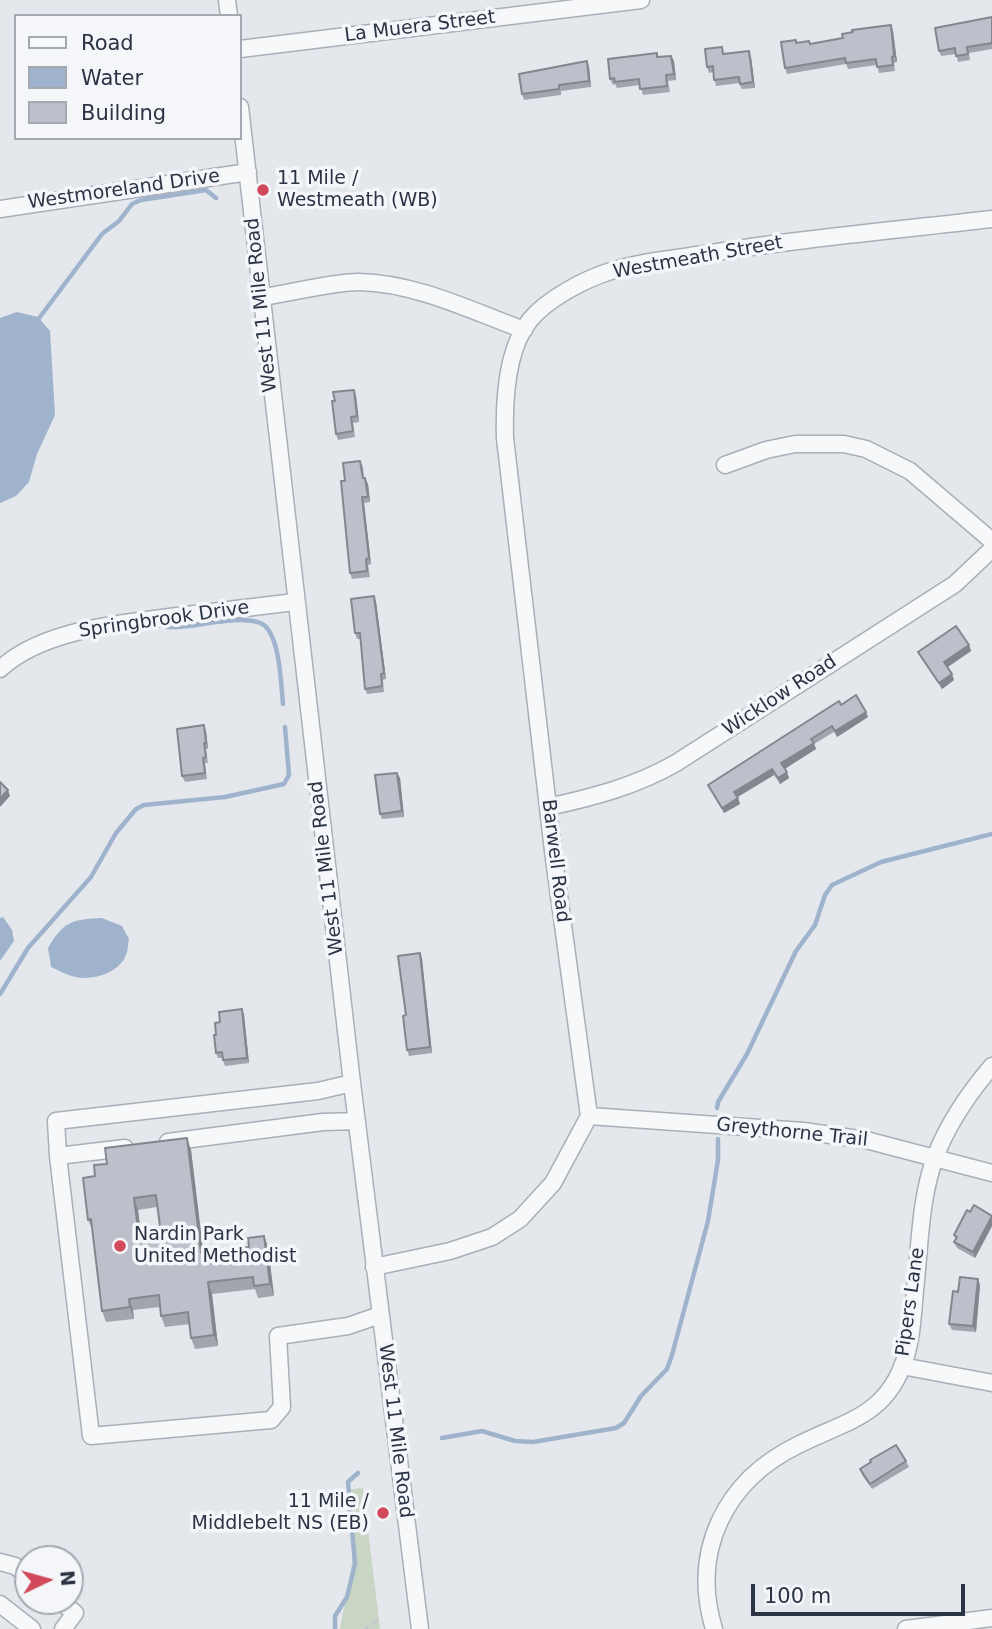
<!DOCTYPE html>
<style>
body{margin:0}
#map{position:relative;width:992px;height:1629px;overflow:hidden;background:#e4e7ec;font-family:"DejaVu Sans",sans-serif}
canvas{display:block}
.legend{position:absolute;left:14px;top:14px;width:228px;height:126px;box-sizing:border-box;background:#f4f6f9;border:2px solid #a4a8b1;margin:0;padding:9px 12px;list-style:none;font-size:21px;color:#2b3445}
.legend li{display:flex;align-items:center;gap:14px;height:35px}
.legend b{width:35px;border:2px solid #a4a8b1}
.north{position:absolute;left:14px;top:1545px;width:70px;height:70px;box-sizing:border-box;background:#f4f6f9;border:2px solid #a4a8b1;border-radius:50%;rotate:85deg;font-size:19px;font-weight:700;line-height:28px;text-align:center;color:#2b3445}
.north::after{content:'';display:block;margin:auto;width:24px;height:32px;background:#d1495b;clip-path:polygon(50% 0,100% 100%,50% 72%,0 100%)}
.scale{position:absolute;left:751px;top:1584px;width:214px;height:32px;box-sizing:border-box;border:4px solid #2b3445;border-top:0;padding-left:9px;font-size:21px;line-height:24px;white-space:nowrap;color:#2b3445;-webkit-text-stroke:5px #f4f6f9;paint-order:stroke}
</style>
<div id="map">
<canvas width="992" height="1629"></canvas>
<ul class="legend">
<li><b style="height:9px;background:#f7f8fa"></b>Road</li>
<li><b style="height:19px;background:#9fb4cc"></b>Water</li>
<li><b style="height:19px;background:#bbc0ca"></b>Building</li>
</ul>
<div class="north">N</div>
<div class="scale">100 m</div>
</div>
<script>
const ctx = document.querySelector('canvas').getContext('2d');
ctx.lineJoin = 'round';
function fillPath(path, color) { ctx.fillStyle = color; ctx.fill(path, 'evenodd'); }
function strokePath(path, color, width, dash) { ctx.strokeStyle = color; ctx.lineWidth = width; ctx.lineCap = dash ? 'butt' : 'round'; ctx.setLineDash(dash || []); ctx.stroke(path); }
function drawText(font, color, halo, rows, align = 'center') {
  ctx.font = font + ' "DejaVu Sans",sans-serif'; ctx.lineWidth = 7; ctx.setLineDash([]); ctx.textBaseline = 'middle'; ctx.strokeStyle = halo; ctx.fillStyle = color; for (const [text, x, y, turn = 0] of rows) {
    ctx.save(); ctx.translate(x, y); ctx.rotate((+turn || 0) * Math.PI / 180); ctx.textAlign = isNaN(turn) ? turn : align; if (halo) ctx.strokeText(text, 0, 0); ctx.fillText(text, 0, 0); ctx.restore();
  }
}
fillPath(new Path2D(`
 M363,1488L380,1629H340L353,1558L345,1490Z`), '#c9d6c5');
fillPath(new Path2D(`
 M17,312L38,317L50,331L55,415L37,454L29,482L16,496L0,503V318Z
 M3,917L12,930L14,941L0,961V918Z
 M102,918L122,926L129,939C128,944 128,951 126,955C119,974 89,982 72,976C65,974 58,970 51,967L48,948C63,922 72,919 102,918Z`), '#9fb4cc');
strokePath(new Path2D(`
 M37,321L102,234L119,221L132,204L141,200L206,190L216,198
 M167,627C183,628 200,624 216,622C228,621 254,617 264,625C280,638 281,684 283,704
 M0,994L28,948L91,877L116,833L136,809L144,805L225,797L284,784L289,775L285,727
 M717,1108L718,1102L747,1054L796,951L815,925L825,895L832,885L881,862L992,834
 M442,1438L482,1431L515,1441L533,1442L616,1428L624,1423L641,1396L667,1369L672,1355L708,1221L718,1160V1139
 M335,1629V1616L347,1597L355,1564L348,1482L358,1473`), '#9fb4cc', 4.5);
const minor = new Path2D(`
 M227,0L229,16
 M240,49L641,0
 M240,107L352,1083L420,1629
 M0,209L248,172
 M263,297C291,293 332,282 359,282C416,283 472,311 524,330
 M725,465L766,450L795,444H844L866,449L910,471L992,541
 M0,669C43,629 122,623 178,616C217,611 256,607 295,602
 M548,807C594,797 636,786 676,763L955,584L992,549
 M352,1083L318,1091L56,1121L58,1156L91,1436L271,1420L282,1407L278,1336L348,1326L380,1315
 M589,1116L803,1131L866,1140L992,1173
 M168,1142L323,1122L357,1121
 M58,1156L125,1148
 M374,1267L450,1251L492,1237L520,1219L553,1183L589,1116L554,859L505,438C504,403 506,349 530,320C547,299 585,279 611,271C643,261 678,258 711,253C804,238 898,230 992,219
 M902,1366L992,1383
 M0,1562L15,1566L28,1576
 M60,1601L75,1613L63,1629
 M0,1604L32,1629
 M714,1629C690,1550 726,1480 798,1445C845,1421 886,1417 905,1359C913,1335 913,1306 916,1281C920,1239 921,1194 936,1155C949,1122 969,1093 992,1066
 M906,1629L992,1618`);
strokePath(minor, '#a9aeb7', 19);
strokePath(new Path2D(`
 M365,1629L377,1620`), '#c2c5cb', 2.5, [5, 5]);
strokePath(minor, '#f7f8fa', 16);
fillPath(new Path2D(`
 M992,17V49L969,53L970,60L958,62L956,54L941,56L939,51Z
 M893,31L897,62L894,63L895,71L879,73L877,65L848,69L846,64L787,74L785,68L797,43L810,44Z
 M657,53L658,57L671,56L674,61L676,80L668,81L670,92L643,95L640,85L617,88L615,84L613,85L610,79Z
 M724,54L751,57L755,88L742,89L739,83L716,86L713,72L709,73L707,67Z
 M587,61L589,67L591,87L561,91V95L524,100L522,94Z
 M354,390L356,396L359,422L353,423L355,437L338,440L336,434L335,401Z
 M360,461L363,467L364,478L368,484L370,502L364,503L371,564L368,565L370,577L352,579L350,573L345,481Z
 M376,602L386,679L383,680L384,692L367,694L365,689L360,639H357L355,633Z
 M969,645L971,651L948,667L954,680L942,689L921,658L918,652Z
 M841,705L868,717L837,737L834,732L814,744L816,749L785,769L789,778L780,784L774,775L737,797L740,804L724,813L711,791L708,785Z
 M206,731L208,749H206L208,763H205L207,779L185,782L182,776Z
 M397,773L400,778L404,817L382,819L380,814Z
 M420,953L422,959L432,1053L409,1056L407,1050Z
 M242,1009L244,1015L249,1063L225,1066L222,1058H218L216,1053V1035L220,1022Z
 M191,1150L203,1253L249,1247L264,1236L268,1247L274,1296L258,1298L255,1289L212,1294L218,1346L195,1349L191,1338L190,1324L165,1327L161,1316L160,1307L133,1310L134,1319L106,1322L102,1311L93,1231L88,1220L95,1176ZM157,1207L161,1234L141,1236L138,1210Z
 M992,1215V1226L975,1258L957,1248L954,1242L956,1240L954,1235Z
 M978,1279L980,1285L976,1332L952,1330L949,1324L958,1292Z
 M906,1461L909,1467L872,1489L862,1475L860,1469Z`), '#a1a5ae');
fillPath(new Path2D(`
 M891,25L893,31L897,62L894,56Z
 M749,51L751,57L755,88L753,82Z
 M671,56L674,61L676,80L674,74Z
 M587,61L589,67L591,87L589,81Z
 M354,390L356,396L359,422L357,416Z
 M365,478L368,484L370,502L368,497Z
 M362,497L364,503L371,564L369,558Z
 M374,596L376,602L386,679L384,673Z
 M969,645L971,651L946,668L944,662Z
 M952,674L954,680L942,689L939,683Z
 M866,712L868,717L837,737L835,731Z
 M204,725L206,731L208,749L206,743Z
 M814,743L816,749L784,769L781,763Z
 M772,769L774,775L736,798L734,792Z
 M787,772L789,778L780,784L778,778Z
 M397,773L400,778L404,817L402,811Z
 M8,790L10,796L0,807V799Z
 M738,798L740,804L724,813L722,808Z
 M420,953L422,959L432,1053L430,1047Z
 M242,1009L244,1015L249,1063L247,1058Z
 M187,1138L191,1150L205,1265L201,1253Z
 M134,1198L138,1210L143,1248L139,1237Z
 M992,1216V1226L975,1258L973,1252Z
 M264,1236L268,1247L274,1296L270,1284Z
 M978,1279L980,1285L976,1332L973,1326Z
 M208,1282L212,1294L218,1346L214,1335Z
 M129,1299L133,1310L134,1319L130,1307Z`), '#83868d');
const building = new Path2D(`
 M992,17V43L967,47L968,54L956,56L955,48L939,51L935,28Z
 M891,25L894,56L892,57L893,65L877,67L876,59L846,63L845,58L785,68L781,42L796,40V43L809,41L810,44L843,38L842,34L853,32L852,30Z
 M722,47L723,54L749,51L753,82L740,84L739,77L714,80L713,66L707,67L705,49Z
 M657,53V57L671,56L674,74L666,75L667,86L640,89L639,79L615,82L614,78L610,79L608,59Z
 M587,61L589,81L559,85V89L522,94L519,74Z
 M354,390L357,416L351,417L353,431L336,434L332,401H335L333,392Z
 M360,461L363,478H365L368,497H362L369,558L366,559L367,571L350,573L341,481H345L343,463Z
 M374,596L384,673L381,674L382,686L365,689L360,633H355L351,599Z
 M956,626L969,645L944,662L952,674L939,683L918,652Z
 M856,695L866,712L835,731L832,726L811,739L814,743L781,763L787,772L778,778L772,769L734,792L738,798L722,808L708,785L839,701L841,705Z
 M204,725L206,743H204L206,757L203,758L205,773L182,776L177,729Z
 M397,773L402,811L380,814L375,775Z
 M0,782L8,790L0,799Z
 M420,953L430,1047L407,1050L403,1016L406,1015L398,956Z
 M242,1009L247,1058L223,1060L222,1052L216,1053L214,1035H216L215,1023L220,1022L219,1012Z
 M187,1138L201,1253L249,1247L248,1238L264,1236L270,1284L254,1286L253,1277L208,1282L214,1335L191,1338L188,1312L161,1316L159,1295L129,1299L130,1307L102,1311L91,1219L88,1220L83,1178L95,1176L94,1165L107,1164L105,1148ZM156,1195L161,1234L139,1237L134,1198Z
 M974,1205L992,1216L973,1252L954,1242L957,1237L954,1235L967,1210L970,1212Z
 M960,1277L978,1279L973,1326L949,1324L953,1291L958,1292Z
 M896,1445L906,1461L870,1484L860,1469L871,1462L870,1460Z`);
fillPath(building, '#bbc0ca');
strokePath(building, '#83868d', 2);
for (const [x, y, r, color] of [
 [263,190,7,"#d1495b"],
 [120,1246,7,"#d1495b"],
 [383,1513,7,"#d1495b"]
]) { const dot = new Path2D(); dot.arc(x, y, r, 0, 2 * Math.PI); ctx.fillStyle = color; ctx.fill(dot); strokePath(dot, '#f4f6f9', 2.5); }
drawText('19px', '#2b3445', '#f4f6f9', [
 ["La Muera Street",420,27,-7],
 ["Westmoreland Drive",124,190,-8],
 ["Westmeath Street",698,258,-10],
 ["West 11 Mile Road",262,305,-96],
 ["Springbrook Drive",164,620,-8],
 ["Wicklow Road",780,696,-33],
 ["Barwell Road",555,861,83],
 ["West 11 Mile Road",327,868,-97],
 ["Greythorne Trail",792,1133,6],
 ["Pipers Lane",911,1302,-82],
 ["West 11 Mile Road",395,1431,83]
]);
drawText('19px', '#2b3445', '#f4f6f9', [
 ["11 Mile /",277,179],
 ["Westmeath (WB)",277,201],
 ["Nardin Park",134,1235],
 ["United Methodist",134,1257],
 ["11 Mile /",369,1502,"right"],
 ["Middlebelt NS (EB)",369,1524,"right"]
], 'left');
</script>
